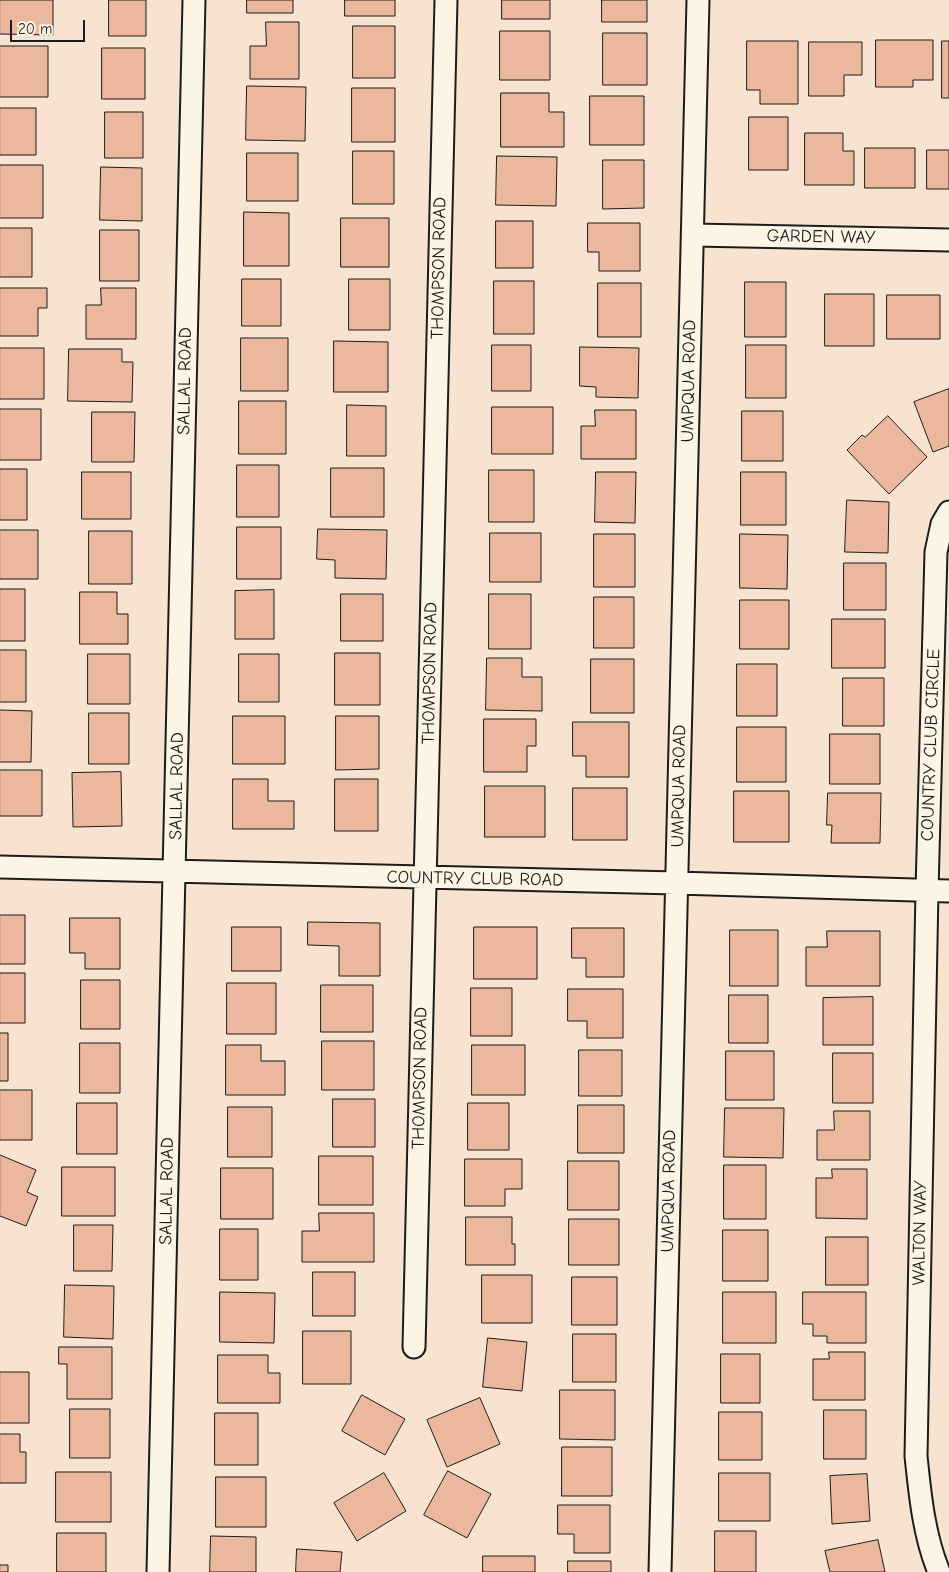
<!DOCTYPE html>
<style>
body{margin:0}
#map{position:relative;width:949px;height:1572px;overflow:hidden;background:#f7e3cf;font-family:"Comic Neue",sans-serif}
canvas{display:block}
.scale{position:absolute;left:10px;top:20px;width:75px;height:22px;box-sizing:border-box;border:2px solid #1c1c1c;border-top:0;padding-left:6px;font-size:15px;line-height:18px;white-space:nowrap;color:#1c1c1c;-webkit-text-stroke:4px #fcf5e5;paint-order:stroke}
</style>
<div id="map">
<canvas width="949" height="1572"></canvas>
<div class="scale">20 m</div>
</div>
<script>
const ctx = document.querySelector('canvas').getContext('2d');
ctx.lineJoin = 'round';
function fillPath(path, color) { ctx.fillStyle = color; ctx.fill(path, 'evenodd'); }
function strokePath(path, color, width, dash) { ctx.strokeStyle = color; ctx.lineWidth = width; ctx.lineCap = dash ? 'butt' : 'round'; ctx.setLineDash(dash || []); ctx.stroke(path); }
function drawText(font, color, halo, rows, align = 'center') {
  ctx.font = font + ' "Comic Neue",sans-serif'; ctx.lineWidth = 4.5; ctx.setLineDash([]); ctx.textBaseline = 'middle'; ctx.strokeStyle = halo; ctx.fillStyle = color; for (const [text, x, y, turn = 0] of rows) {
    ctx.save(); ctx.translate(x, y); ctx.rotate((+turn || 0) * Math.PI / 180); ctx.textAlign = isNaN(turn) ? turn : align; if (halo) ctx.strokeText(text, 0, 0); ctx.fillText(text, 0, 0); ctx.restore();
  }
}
const building = new Path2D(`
 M0,0H53V35L0,34Z
 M109,0H146V36H109Z
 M247,0H293V13H247Z
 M345,0H395V16H345Z
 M502,0H550V19H502Z
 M602,0H647V22H602Z
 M266,22H299V79H250V46H266Z
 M353,26H395V78H353Z
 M500,31H550V80H500Z
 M603,33H647V85H603Z
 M876,40H933V80H913V87H876Z
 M747,41H798V104H760V90H747Z
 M942,41H949V98H942Z
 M809,42H862V75H844V96H809Z
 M0,46H48V97H0Z
 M102,48H145V99H102Z
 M247,86L306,87L305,141L246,140Z
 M352,88H395V142H352Z
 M501,93H549V112H564V147H501Z
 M590,96H644V145H590Z
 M0,108H36V155H0Z
 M105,112H143V158H105Z
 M749,117H788V170H749Z
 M805,133H843V151H854V185H805Z
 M865,148H915V188H865Z
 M927,150H949V189H927Z
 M353,151H394V204H353Z
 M247,153H298V201H247Z
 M497,156L557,157L556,206L496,205Z
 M603,160H644V208L603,209Z
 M0,165H43V218H0Z
 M101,167L142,168V221L100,220Z
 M244,212L289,213V266H244Z
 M341,218H389V267H341Z
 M496,221H533V268H496Z
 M588,223H640V271H599V252H588Z
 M0,228H32V277H0Z
 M100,230H139V281H100Z
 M242,279H281V326H242Z
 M349,279H390V330H349Z
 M494,281H534V334H494Z
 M745,282H786V337H745Z
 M598,283H641V337H598Z
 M0,288H47V308H38V336H0Z
 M101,288H136V339H86V305H101Z
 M825,294H874V346H825Z
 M887,295H940V339H887Z
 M241,338H288V391H241Z
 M334,341L388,342V392H334Z
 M492,345H531V391H492Z
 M746,345H786V398H746Z
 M580,347L639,348L638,398L596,397V387L580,386Z
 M0,348H44V399H0Z
 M69,349H122V362H133L132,402L68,401Z
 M949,389V446L933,452L914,402Z
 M239,401H286V454H239Z
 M347,405L386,406V456H347Z
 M492,407H553V454H492Z
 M0,409H41V460H0Z
 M595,410H636V459H581V426H595Z
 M742,411H783V461H742Z
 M92,412H135L134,462H92Z
 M888,416L927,457L889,494L847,450L862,435L865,437Z
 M237,465H279V517H237Z
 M331,468H384V517H331Z
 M0,469H27V520H0Z
 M489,470H534V522H489Z
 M82,472H131V519H82Z
 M596,472H636L635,523L595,522Z
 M741,472H786V525H741Z
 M847,500L889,502L888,553L845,552Z
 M237,527H281V579H237Z
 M318,529L387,530L386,579L335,578V560L317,559Z
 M0,530H38V579H0Z
 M89,531H132V584H89Z
 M490,533H541V582H490Z
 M594,534H635V587H594Z
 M740,534L788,535L787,589L740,588Z
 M844,563H886V610H844Z
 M0,589H25V641H0Z
 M274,590V639H235V591Z
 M80,592H117V614H128V644H80Z
 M341,594H383V641H341Z
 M489,594H531V649H489Z
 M594,597H634V648H594Z
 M740,600H789V649H740Z
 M832,619H885V668H832Z
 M0,650H26V702H0Z
 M335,653H380V705H335Z
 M88,654H130V704H88Z
 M239,654H279V702H239Z
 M487,658H522V677H542V711L486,710Z
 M591,659H634V713H591Z
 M737,664H777V716H737Z
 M843,678H884V726H843Z
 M0,710L32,711L31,762H0Z
 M89,713H129V764H89Z
 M233,716H285V764H233Z
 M336,716H379V769L336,770Z
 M484,719H536V746H527V772H484Z
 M573,722H629V777H586V756H573Z
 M737,727H786V782H737Z
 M830,734H880V784H830Z
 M0,770H42V816H0Z
 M121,772L122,826L73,827L72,773Z
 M233,779H268V801H294V829H233Z
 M335,779H378V831H335Z
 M485,786H545V837H485Z
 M573,788H627V840H573Z
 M734,791H789V842H734Z
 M828,793H881L880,843H831L832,825H827Z
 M0,915H25V964H0Z
 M70,918H120V969H85V953H70Z
 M308,922L380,923V976H339V946L308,945Z
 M232,927H281V971H232Z
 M474,927H537V979H474Z
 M572,928H624V977H586V958H572Z
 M730,930H778V986H730Z
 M827,931H880V986H806V947H827Z
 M0,973H25V1023H0Z
 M81,980H120V1029H81Z
 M227,983H276V1034H227Z
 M321,985H373V1032H321Z
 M471,988H512V1036H471Z
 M568,989H623V1038H587V1021H568Z
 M729,995H768V1043H729Z
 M873,997V1045H823V998Z
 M0,1033H8V1081H0Z
 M322,1041H374V1090H322Z
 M80,1043H120V1093H80Z
 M226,1045H261V1061H285V1095H226Z
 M472,1045H525V1095H472Z
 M579,1050H622V1096H579Z
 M726,1051H774V1100H726Z
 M833,1053H873V1103H833Z
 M0,1090H32V1140H0Z
 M333,1099H375V1147H333Z
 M77,1103H117V1154H77Z
 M468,1103H509V1150H468Z
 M578,1105H624V1153H578Z
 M228,1107H272V1157H228Z
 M725,1108H784L783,1158L724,1157Z
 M834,1111H870V1160H817V1130H834Z
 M0,1155L36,1170L27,1192L38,1197L26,1226L0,1216Z
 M319,1156H373V1205H319Z
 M465,1159H522V1189H505V1206H465Z
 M568,1161H619V1210H568Z
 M724,1165H766V1219H724Z
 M62,1167H115V1216H62Z
 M221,1168H273V1219H221Z
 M832,1169H867V1219L816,1218V1178H832Z
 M319,1213H374V1262H302V1231H319Z
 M466,1217H512V1244H515V1265H466Z
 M569,1219H619V1265H569Z
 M74,1225H113L112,1271H74Z
 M220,1229H258V1280H220Z
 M723,1230H768V1281H723Z
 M826,1237H868V1285H826Z
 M313,1272H355V1316H313Z
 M482,1275H532V1323H482Z
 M572,1277H617V1325H572Z
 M65,1285L114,1286L113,1339L64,1337Z
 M220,1292L275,1293L274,1343L220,1342Z
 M723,1292H776V1343H723Z
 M803,1292H866V1343H827V1336H813V1324H803Z
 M303,1331H351V1384H303Z
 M573,1334H616V1382H573Z
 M488,1338L527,1342L522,1391L483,1387Z
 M59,1347H112V1399H67V1364H59Z
 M829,1352H865V1400H813V1359H829Z
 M721,1354H760V1403H721Z
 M218,1355H268V1373H280V1403H218Z
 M0,1372H29V1423H0Z
 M560,1390H615V1440L560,1439Z
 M362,1395L405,1419L385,1455L342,1431Z
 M480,1398L500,1444L447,1467L427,1420Z
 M70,1409H110V1458H70Z
 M824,1410H866V1459H824Z
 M719,1412H762V1460H719Z
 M215,1413H258V1465H215Z
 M0,1434H20V1452H26V1483H0Z
 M562,1447H612V1496H562Z
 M448,1471L491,1494L467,1538L424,1515Z
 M56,1472H111V1522H56Z
 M384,1473L406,1511L357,1541L334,1503Z
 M719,1473H770V1521H719Z
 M867,1474L870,1521L832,1524L830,1476Z
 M216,1477H266V1527H216Z
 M558,1505H610V1553H574V1534H558Z
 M715,1531H756V1572H715Z
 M57,1533H106V1572H57Z
 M211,1536L256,1537V1572H210Z
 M878,1540L885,1572H830L825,1551Z
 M297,1549L342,1552L340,1572H296Z
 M483,1556H535V1572H483Z
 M568,1561H611V1572H568Z
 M0,1565H8V1572H0Z`);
fillPath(building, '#ebb89d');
strokePath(building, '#1c1c1c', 1);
const minor = new Path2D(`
 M693,235L949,240
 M0,867L676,883L949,891
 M414,1347L446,0
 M158,1572L194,0
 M660,1572L698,0
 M939,1572C924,1536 920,1495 916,1456L927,891L936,552L942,524L949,512`);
strokePath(minor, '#1c1c1c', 25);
strokePath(minor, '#fcf5e5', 21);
drawText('18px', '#1c1c1c', '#fcf5e5', [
 ["GARDEN WAY",821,237,1],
 ["THOMPSON ROAD",439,268,-89],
 ["SALLAL ROAD",185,381,-89],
 ["UMPQUA ROAD",689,381,-89],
 ["THOMPSON ROAD",430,673,-89],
 ["COUNTRY CLUB CIRCLE",931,745,-88],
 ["SALLAL ROAD",177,786,-89],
 ["UMPQUA ROAD",679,786,-89],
 ["COUNTRY CLUB ROAD",475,879,1],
 ["THOMPSON ROAD",420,1078,-89],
 ["SALLAL ROAD",167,1191,-89],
 ["UMPQUA ROAD",669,1191,-89],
 ["WALTON WAY",920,1233,-89]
]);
</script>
